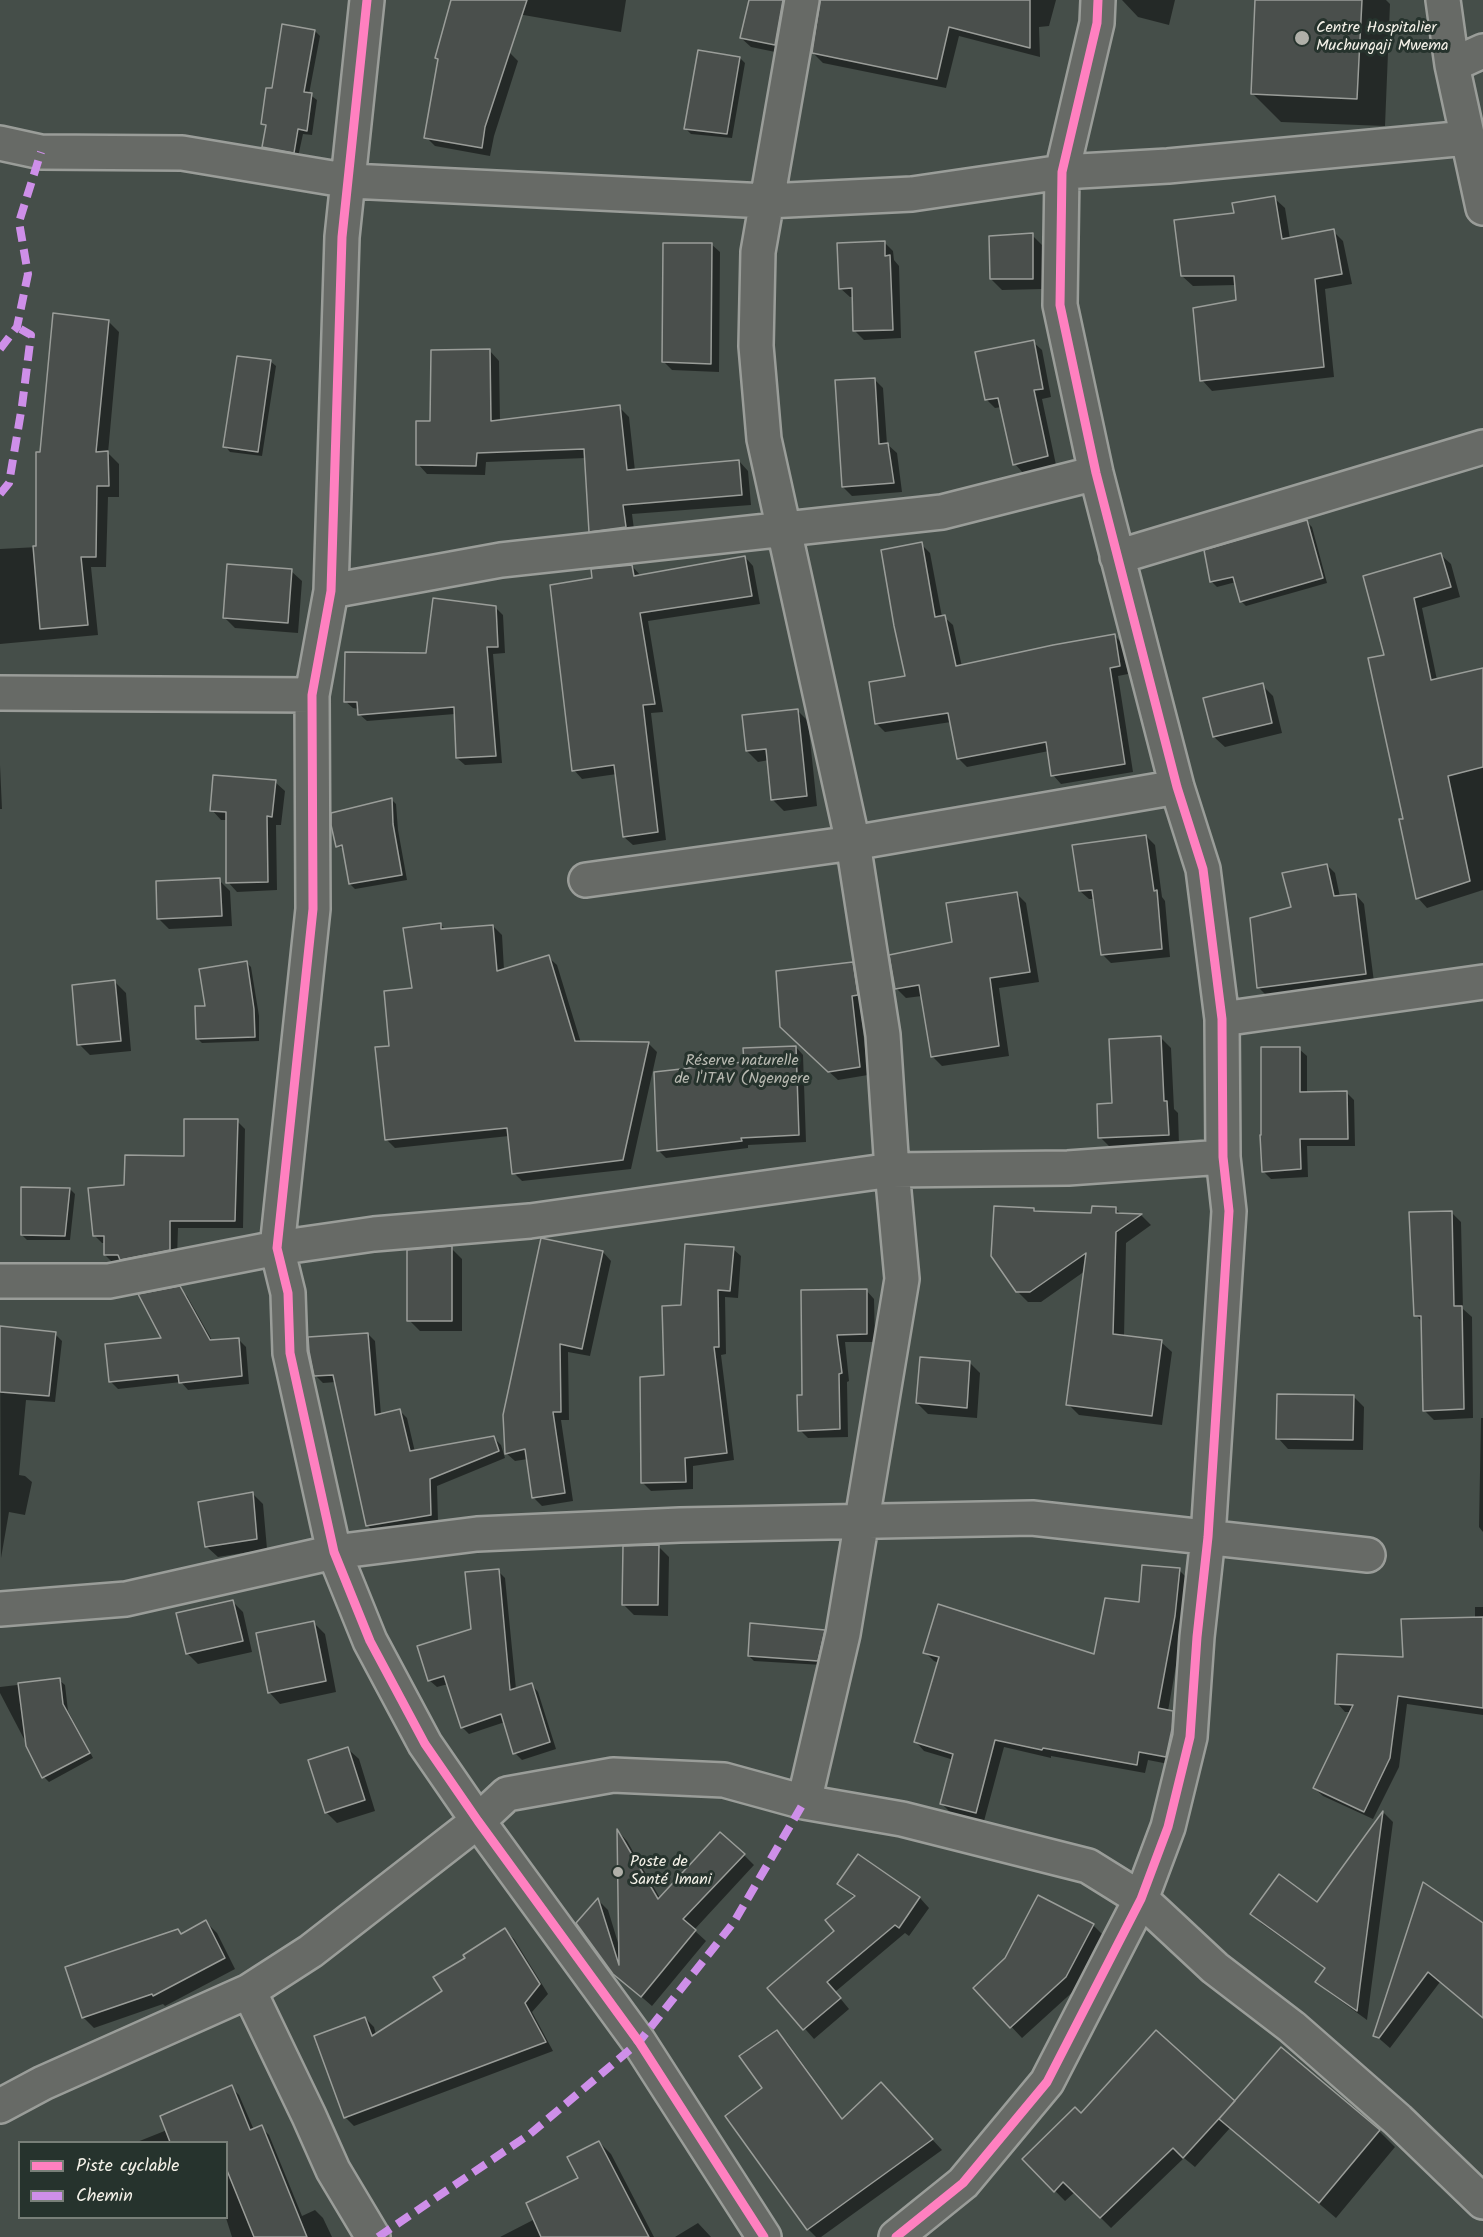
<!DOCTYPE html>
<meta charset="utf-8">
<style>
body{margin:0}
#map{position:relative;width:1483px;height:2237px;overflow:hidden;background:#313834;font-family:Kalam,sans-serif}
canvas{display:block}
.legend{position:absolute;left:18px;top:2141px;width:210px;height:78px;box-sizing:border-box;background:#26332d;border:2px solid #787f78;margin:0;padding:8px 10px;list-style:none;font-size:18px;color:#f4f1e8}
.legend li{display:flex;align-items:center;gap:12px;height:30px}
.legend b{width:30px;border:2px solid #787f78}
</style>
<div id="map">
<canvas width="1483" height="2237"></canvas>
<ul class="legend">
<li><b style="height:8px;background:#ff80c0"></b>Piste cyclable</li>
<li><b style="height:8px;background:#ce8fe9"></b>Chemin</li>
</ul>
</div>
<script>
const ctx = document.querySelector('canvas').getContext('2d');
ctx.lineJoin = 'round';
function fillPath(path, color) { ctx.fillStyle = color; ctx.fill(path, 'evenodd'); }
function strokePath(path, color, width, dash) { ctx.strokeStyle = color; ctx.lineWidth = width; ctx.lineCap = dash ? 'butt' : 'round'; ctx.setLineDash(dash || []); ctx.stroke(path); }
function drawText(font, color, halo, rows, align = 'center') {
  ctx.font = font + ' Kalam,sans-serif'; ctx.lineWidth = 6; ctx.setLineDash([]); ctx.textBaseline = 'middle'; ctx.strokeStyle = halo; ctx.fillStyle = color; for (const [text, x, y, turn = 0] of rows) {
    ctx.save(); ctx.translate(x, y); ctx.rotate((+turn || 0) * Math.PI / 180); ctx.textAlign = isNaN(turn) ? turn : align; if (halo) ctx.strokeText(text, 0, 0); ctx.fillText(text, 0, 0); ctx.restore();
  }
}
fillPath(new Path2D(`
 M0,0H1483V2237H0ZM20,2142H226V2218H20Z`), '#454e49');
fillPath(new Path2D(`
 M504,0H626L621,32L512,13Z
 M747,0H796L785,54L751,47L741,38L750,1Z
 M822,0H1056L1049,26L1039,27L1040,57L959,36L946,88L823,63L813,53Z
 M1122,0H1175L1169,25L1138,17Z
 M1257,0H1386L1390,4L1385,126L1281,122L1252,93Z
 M315,31L320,36L309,94L317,100L312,135L303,134L298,157L269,152L264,147L267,128L263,124L273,90Z
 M509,52L518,61L494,136L490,156L435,146L426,137Z
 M740,58L745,63L732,138L691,134L686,129Z
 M1274,198L1285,208L1290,239L1333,231L1343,241L1352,284L1325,289L1334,377L1212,391L1202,380L1238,301L1236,285L1193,286L1182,276L1235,214Z
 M1032,235L1043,246V289L1002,290L991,279Z
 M884,242L893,251L894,260L899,266L901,338L864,340L855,331L854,297H850L840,288Z
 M711,244L720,252L719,372L672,370L664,362Z
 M108,321L119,332L108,453L119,464V497H108L106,567H91L98,635L0,644V549L38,547L41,454Z
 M1033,342L1042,350L1051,397L1042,399L1056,465L1023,473L1015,464L1002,407L995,408L986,399Z
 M490,351L499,361L500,421L619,407L629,417L635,471L739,461L748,471L751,505L632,514L635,537L600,541L590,531L586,458L486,462L485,475L427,474L418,464L432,423Z
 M270,361L276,366L262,456L230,452L225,446Z
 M874,379L883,388L887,444L897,453L902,492L852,496L843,487Z
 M1307,522L1312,527L1327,583L1246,606L1241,601L1236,582L1217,587L1212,582Z
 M921,544L930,553L942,617H944L953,625L962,667L1114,635L1123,644L1128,674L1118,676L1133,772L1061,784L1053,775L1049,751L967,767L958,758L951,722L885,732L876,723L907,677Z
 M1441,555L1451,564L1460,597L1422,608L1437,680L1483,670V890L1427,908L1418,898L1404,820L1386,656L1365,577Z
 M745,557L753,566L760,604L648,621L663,712L651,713L666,840L633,845L624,837L617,774L582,779L574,770L593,580L632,566L641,576Z
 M291,571L302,581L298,633L235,628L224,617Z
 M496,608L503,615L505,653L493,654L502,763L465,765L457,758L455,714L367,721L359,714V709L353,708L345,701L427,655Z
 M1262,685L1273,696L1282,733L1225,747L1214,737Z
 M797,710L808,721L817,806L784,811L773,800L769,760L758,762L747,751Z
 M0,765L2,809H0Z
 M275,782L285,791L281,825H276L277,890L237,892L228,882L227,820H221L212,810Z
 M391,799L396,804L398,830L407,880L355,889L350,884L345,850L338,846Z
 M1146,836L1155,845L1162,897L1165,901L1170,957L1111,963L1102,954L1095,899H1089L1080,891Z
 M1327,865L1335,873L1340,897L1356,895L1364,904L1374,982L1266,995L1258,987L1292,908Z
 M219,880L230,891L232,926L169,929L159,919Z
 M1016,893L1026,903L1039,982L999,988L1009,1056L942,1066L932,1056L922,996L906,998L896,988Z
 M440,924L446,930L493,926L502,935L504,970L548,957L557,965L581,1043H648L657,1052L631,1169L522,1181L514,1173L509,1136L395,1148L386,1139L391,1047Z
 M246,962L251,967L259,1016V1041L202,1043L197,1038L206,1007Z
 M852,964L861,972L866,1004L860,1005L868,1075L838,1080L790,1036Z
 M115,982L126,993L131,1051L90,1055L79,1044Z
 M1160,1037L1171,1048L1174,1109L1178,1113L1179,1145L1111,1148L1100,1137L1114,1105Z
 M796,1047L803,1055L806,1142L748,1145V1148L666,1158L658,1150L745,1063Z
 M1299,1049L1307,1056V1094L1347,1093L1354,1100L1355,1146H1307L1308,1177L1271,1179L1263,1171Z
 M237,1121L245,1129L243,1228H178L177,1258L113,1263L105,1255V1243H102L94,1235L126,1187L185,1158Z
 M70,1189L75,1194L70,1240H27L22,1235Z
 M1116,1209L1122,1215H1141L1151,1225L1126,1243L1124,1337L1161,1342L1172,1352L1162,1425L1079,1415L1068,1404L1085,1271L1041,1302H1028L1017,1291L1033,1210L1036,1213L1093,1214Z
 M1452,1213L1461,1222L1463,1309L1472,1317L1473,1418L1434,1420L1424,1410L1423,1323L1416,1315Z
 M451,1248L462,1259V1331H420L409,1320Z
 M733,1249L741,1256L738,1298L725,1297L726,1354L721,1355L734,1460L693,1466V1489L651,1491L643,1483L666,1377Z
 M603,1252L611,1261L590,1356L568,1352L569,1420H561L573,1501L542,1506L533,1497L528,1459L515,1461L506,1453Z
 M179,1288L187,1296L213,1342L238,1339L246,1347L249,1384L188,1390L181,1382L118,1389L110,1381L163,1339Z
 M866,1290L874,1299L875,1342H845L849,1381L847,1382L848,1437L808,1438L800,1430L803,1397L802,1291Z
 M0,1327L55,1334L62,1341L55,1402L26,1400L19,1475L25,1476L32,1482L25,1515L9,1512L1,1558Z
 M368,1334L375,1341L381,1415L400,1411L407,1418L415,1452L494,1438L501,1445L505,1458L437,1486L438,1521L374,1532L367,1525L336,1382L323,1383L316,1376Z
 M969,1362L980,1373L977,1418L928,1414L917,1403Z
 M1353,1396L1364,1407L1363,1450L1288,1449L1278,1438Z
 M1481,1418H1483V1532L1479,1527Z
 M252,1493L263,1504L267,1549L218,1557L207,1547Z
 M658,1546L669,1557L668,1616L634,1615L623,1604Z
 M1179,1570L1188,1579L1183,1626L1168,1711L1172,1712L1181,1721L1174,1765L1148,1760L1145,1773L1051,1756V1758L1004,1747L984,1821L950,1812L941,1803L954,1760L924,1751L916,1742L939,1663L934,1661L925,1652L1095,1656L1140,1604Z
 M498,1571L505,1578L516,1689L531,1684L538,1692L556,1749L522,1760L515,1753L505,1722L469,1734L462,1727L448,1684L437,1687L429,1680L472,1630Z
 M233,1602L243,1612L252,1652L198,1664L187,1653Z
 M1475,1607H1483V1715L1407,1704L1399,1767L1373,1819L1323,1796L1314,1788L1351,1712H1345L1337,1703L1475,1618Z
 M314,1623L325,1634L336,1692L280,1704L270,1693L258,1634Z
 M824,1631L829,1636L822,1665L754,1661L749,1656Z
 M59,1680L65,1685L68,1711L93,1758L49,1782L44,1777L0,1693V1705V1687Z
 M348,1749L359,1759L375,1811L337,1823L326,1812Z
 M1384,1813L1393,1822L1367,2020L1327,1991L1317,1981L1326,1969L1262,1924L1252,1914L1317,1904Z
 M619,1832L627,1841L660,1898L744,1855L754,1865L694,1930L706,1941L652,2006L614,1973L598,1900L608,1910L619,1946Z
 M859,1856L920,1898L929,1908L909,1936L905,1933L835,1992L849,2009L814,2039L769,1988L836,1931L855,1898L839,1884Z
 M1424,1884L1483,1926V2018L1440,1982L1390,2048L1375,2035Z
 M206,1922L217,1933L235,1969L165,2006L163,2004L94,2028L83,2017Z
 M1093,1925L1104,1936L1077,1988L1022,2038L975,1988Z
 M505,1930L514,1939L548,1994L532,2012L553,2051L354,2126L345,2117L365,2018L374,2027L376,2035L444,1991L467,1958Z
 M777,2032L787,2042L843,2119L891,2095L942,2150L821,2237H816L808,2229L764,2088Z
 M1281,2049L1379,2131L1395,2147L1336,2218L1230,2128L1195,2167L1184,2158L1111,2228L1075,2192L1065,2201L1024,2159L1081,2115L1235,2103Z
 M231,2087L239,2095L254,2130L261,2127L269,2135L302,2216L315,2210L323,2218L332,2237H232L226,2218V2142H137L167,2130Z
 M599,2142L611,2154L654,2237H500L535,2219L580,2179Z
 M698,2223L711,2237H675Z`), '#0007');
const building = new Path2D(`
 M451,0H527L485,127L482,148L424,138L438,59L435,58Z
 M749,0H783L775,45L740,38Z
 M820,0H1030V48L949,27L937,79L812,53Z
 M1255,0H1362L1357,99L1251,94Z
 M282,24L315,30L304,92L312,93L307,131L298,129L294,153L262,147L266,125L261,124L266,88H272Z
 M698,50L740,57L727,134L684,129Z
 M1275,196L1282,239L1334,229L1342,274L1315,279L1324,367L1200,381L1193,308L1236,300L1234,276H1181L1174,220L1234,213L1232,203Z
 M1033,233V279H990L989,236Z
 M885,241V256L890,255L893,330L853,331L852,288L839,289L837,243Z
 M663,243H712L711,364L662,362Z
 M53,313L109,320L96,452L108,451L109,486H97L96,557H81L88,625L40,629L33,546H36V452H40Z
 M1034,340L1043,389L1034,390L1048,456L1013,465L998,398L985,400L975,352Z
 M490,349L491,421L620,405L627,470L739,460L742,495L623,505L626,527L589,532L584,449L477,453L476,466L416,465V421H430L431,350Z
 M237,356L271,360L258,452L223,447Z
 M875,378L879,444L888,443L894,483L842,487L835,380Z
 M1307,520L1323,578L1240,602L1233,577L1210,582L1204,550Z
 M922,542L935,617L945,615L956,666L1053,645L1115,634L1120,666L1110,668L1125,764L1051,776L1046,742L957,759L948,713L875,724L869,682L905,676L894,626L881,550Z
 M1441,553L1451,587L1414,598L1431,680L1483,668V767L1448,776L1470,881L1416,899L1399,819H1403L1368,658L1384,655L1363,576Z
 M745,556L752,596L640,613L655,704L643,705L658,832L623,837L614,765L572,771L550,585L592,578L591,569L632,565L634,576Z
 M227,564L292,569L288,623L223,618Z
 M433,598L496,606L498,647H487L496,756L456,758L454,707L358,715L357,702H344L345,652L426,653Z
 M1263,683L1272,723L1213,737L1203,698Z
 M798,709L807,796L771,800L766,749L746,751L742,715Z
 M213,775L276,780L272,817L267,816L268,882L226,883V812L210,811Z
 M392,798L393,824L402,875L349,884L342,845L336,847L331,825V813Z
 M1146,835L1154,891L1157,890L1162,949L1101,955L1092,890L1079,891L1072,845Z
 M1327,864L1334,896L1356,894L1366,974L1257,988L1250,918L1291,907L1282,873Z
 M220,878L222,916L157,919L156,881Z
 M1017,892L1030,972L990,978L999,1046L931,1057L919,985L895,989L889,955L952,942L946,903Z
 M441,923V929L493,925L497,971L549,955L575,1041L649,1042L623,1160L512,1174L507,1128L385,1140L375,1047L389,1046L384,991L412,988L403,928Z
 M247,961L254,1009L255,1037L196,1039L195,1006H205L199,969Z
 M853,962L858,995L852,996L860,1067L828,1072L780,1027L776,971Z
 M115,980L121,1041L77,1045L72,985Z
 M1161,1036L1164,1101H1167L1169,1135L1098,1138L1097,1104L1112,1103L1109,1039Z
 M796,1046L799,1135L741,1138L742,1141L657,1151L654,1072L744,1062L743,1048Z
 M1261,1047H1300V1092L1347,1091L1348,1139H1300L1301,1169L1262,1172L1260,1135H1261Z
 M184,1119H238L235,1221H170V1250L120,1260L118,1255H104V1236H93L88,1188L124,1185L125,1155L184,1156Z
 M21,1187L70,1188L65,1236L21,1235Z
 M994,1206L1034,1208V1211L1091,1213L1092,1206L1116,1207V1213L1142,1214L1116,1232L1113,1334L1162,1340L1152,1416L1066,1405L1086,1253L1030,1292H1016L991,1256Z
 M1452,1211L1454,1306H1462L1464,1409L1423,1411L1421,1316H1414L1409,1212Z
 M541,1238L603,1251L582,1349L560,1344L561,1412H553L565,1493L532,1498L525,1449L505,1454L503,1415Z
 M685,1244L734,1247L730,1291L718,1290L719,1347H714L727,1453L685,1458L686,1482L641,1483L640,1377L664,1375L662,1306L681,1305Z
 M452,1246V1321H407V1250Z
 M180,1286L210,1340L239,1338L242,1376L179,1383L178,1375L109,1382L105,1344L161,1338L138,1294Z
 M867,1289V1334L837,1335L842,1373L839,1374L840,1429L798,1431L797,1395H802L801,1290Z
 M0,1326L56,1332L49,1396L0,1392Z
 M368,1333L375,1415L400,1409L410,1451L494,1436L499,1451L430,1479L431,1515L366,1526L333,1375L314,1376L309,1351L308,1337Z
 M920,1357L970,1361L967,1408L916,1403Z
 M1277,1394L1354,1395L1353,1440L1276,1439Z
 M253,1492L257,1539L205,1547L198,1502Z
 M659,1545L658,1605H622L623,1546Z
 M1142,1565L1180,1568L1175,1616L1158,1708L1173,1711L1172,1729L1166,1757L1139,1752L1137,1765L1043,1748L1042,1750L995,1740L976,1813L940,1804L953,1754L914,1742L939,1657L923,1653L938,1604L1094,1654L1105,1598L1139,1602Z
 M499,1569L510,1690L532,1683L550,1742L513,1754L501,1714L461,1728L444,1676L428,1681L417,1646L471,1629L465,1572Z
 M233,1600L243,1641L186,1654L176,1613Z
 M1483,1617V1708L1398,1696L1390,1758L1364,1812L1313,1788L1353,1705L1335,1704L1337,1654L1403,1657L1401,1619Z
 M314,1621L326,1681L268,1693L256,1633Z
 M750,1623L825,1630L818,1661L748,1656Z
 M60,1678L63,1704L90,1753L42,1778L26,1746L18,1683Z
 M348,1747L365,1800L325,1813L308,1760Z
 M1383,1811L1360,1986L1357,2011L1315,1982L1325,1968L1250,1914L1279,1874L1317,1902Z
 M617,1829L658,1899L720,1832L745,1854L683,1919L696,1930L641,1997L613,1974L576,1923L598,1898L619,1965Z
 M858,1854L920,1897L899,1928L895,1925L827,1982L841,1998L803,2030L767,1988L834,1931L825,1920L855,1896L837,1884Z
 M1423,1882L1483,1923V2018L1428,1972L1379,2038L1373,2036Z
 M1038,1895L1094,1924L1066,1977L1010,2028L973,1988L1005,1958Z
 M206,1920L225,1958L153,1996L152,1994L82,2018L65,1967L178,1929L181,1934Z
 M505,1928L540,1984L525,2003L546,2042L344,2118L314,2036L365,2017L372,2036L442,1991L433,1977L465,1958L463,1955Z
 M777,2030L842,2119L881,2082L933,2139L807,2230L725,2116L762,2088L739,2056Z
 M1156,2030L1235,2101L1183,2158L1173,2148L1100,2218L1063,2182L1054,2192L1022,2159L1075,2107L1081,2113Z
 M1281,2047L1380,2130L1319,2203L1219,2119Z
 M232,2085L250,2130L262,2125L307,2237H254L226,2168V2142H170L160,2116Z
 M599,2141L649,2237H541L526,2203L578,2178L567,2157Z`);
fillPath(building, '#4a4f4c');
strokePath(building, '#9a9d99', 1.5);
const minor = new Path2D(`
 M367,0L342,237L331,591L312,695L313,909L277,1248L288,1293L290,1353L334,1552L370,1641L425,1744L478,1821L639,2042L764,2237
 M802,0L758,252L756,346L764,439L853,843L883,1035L892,1170L902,1279L843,1634L804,1802
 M1443,0L1452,65L1483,208
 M1452,65L1483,51
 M0,143L41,152L182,153L350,181L767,201L912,194L1062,172L1168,166L1467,138
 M1117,557L1483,447
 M331,591L501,560L942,512L1096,473
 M0,693L312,695
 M586,880L853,843L1177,787
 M1222,1019L1483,982
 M0,1281H109L277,1248L374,1234L530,1221L892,1170L1068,1168L1223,1157
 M0,1609L126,1599L334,1552L477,1534L680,1525L1032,1518L1368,1555
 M249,1991L309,2116L333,2170L373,2237
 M0,2106L43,2083L249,1991L311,1951L478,1821L507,1794L613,1775L724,1780L804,1802L902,1819L1088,1866L1141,1899L1215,1968L1292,2027L1398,2120L1483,2202
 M896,2237L963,2183L1047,2082L1141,1899L1168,1827L1190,1737L1197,1637L1208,1537L1229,1211L1223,1157L1222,1019L1203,869L1177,787L1096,473L1060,305L1062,172L1097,23L1098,0`);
strokePath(minor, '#9a9d99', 38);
strokePath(minor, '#676a66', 33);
strokePath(new Path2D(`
 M0,349L17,327L28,274L19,222L41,152
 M0,494L9,483L22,406L31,335L17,327
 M378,2237L530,2134L639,2042L734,1922L804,1802`), '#ce8fe9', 8, [15, 8]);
strokePath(new Path2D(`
 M367,0L342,237L331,591L312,695L313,909L277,1248L288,1293L290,1353L334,1552L370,1641L425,1744L478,1821L639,2042L764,2237
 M896,2237L963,2183L1047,2082L1141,1899L1168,1827L1190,1737L1197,1637L1208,1537L1229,1211L1223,1157L1222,1019L1203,869L1177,787L1096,473L1060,305L1062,172L1097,23L1098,0`), '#ff80c0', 9);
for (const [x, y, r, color] of [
 [1302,38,8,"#b0b0a9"],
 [618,1872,6,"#b0b0a9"]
]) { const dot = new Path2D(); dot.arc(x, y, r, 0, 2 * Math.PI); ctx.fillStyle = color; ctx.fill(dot); strokePath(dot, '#26332d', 2); }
drawText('16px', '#f4f1e8', '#26332d', [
 ["Centre Hospitalier",1316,29],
 ["Muchungaji Mwema",1316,47],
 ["Poste de",630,1863],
 ["Santé Imani",630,1881]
], 'left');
drawText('16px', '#b8b9b1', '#26332d', [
 ["Réserve naturelle",742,1062],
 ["de l'ITAV (Ngengere",742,1080]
]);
</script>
